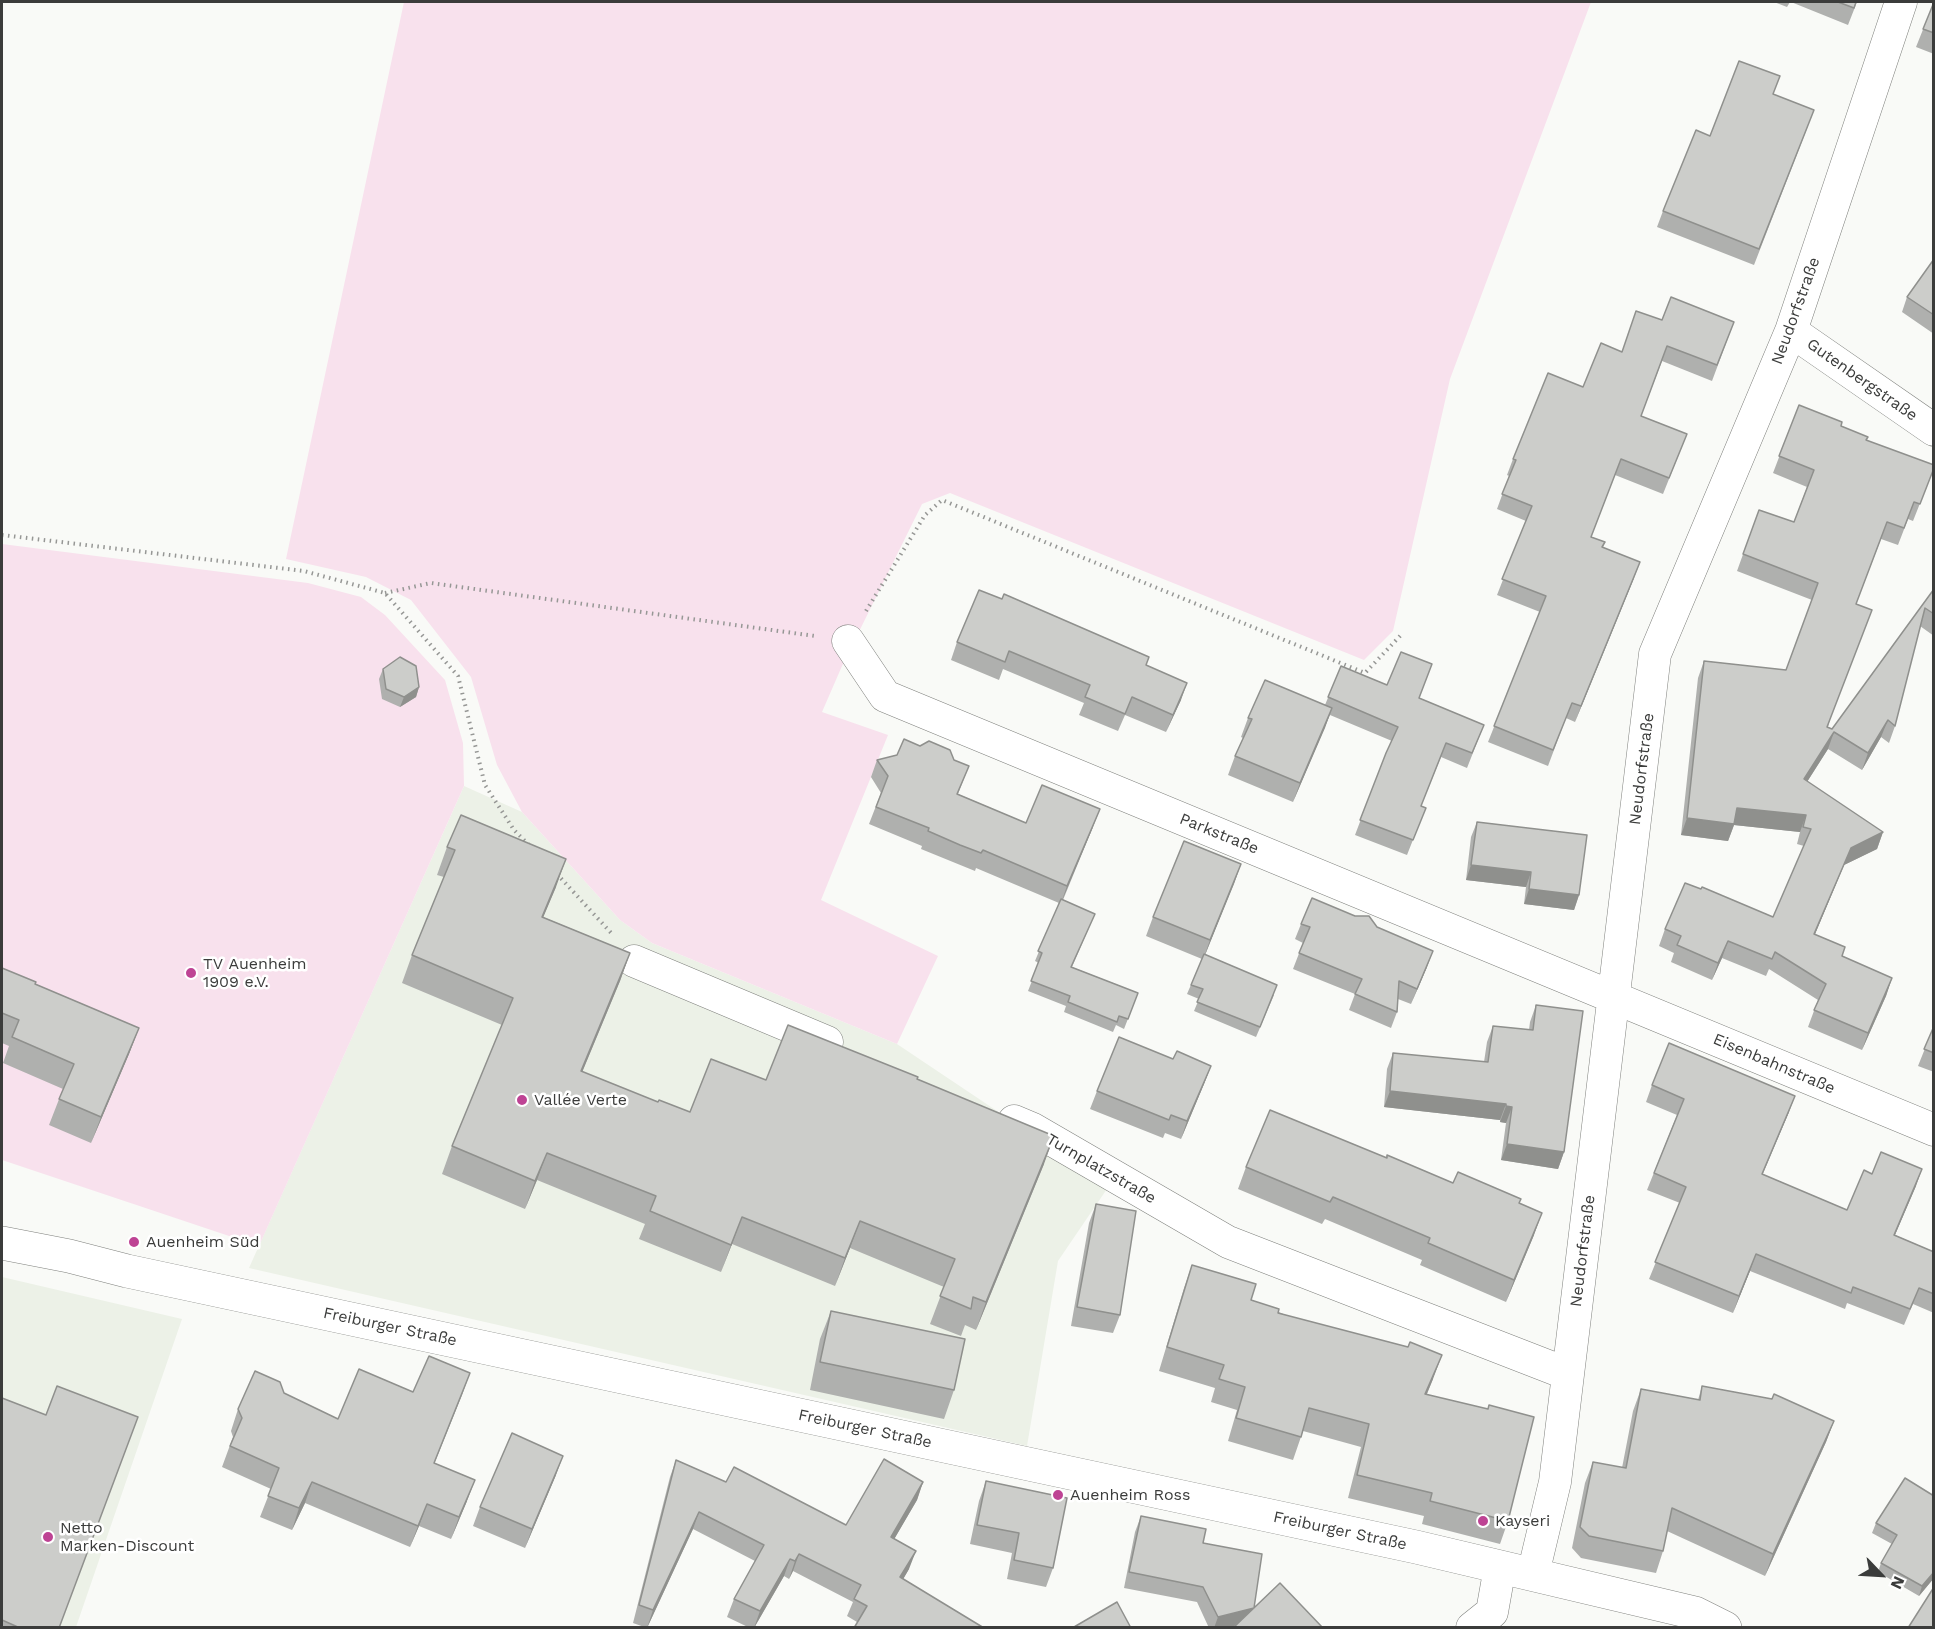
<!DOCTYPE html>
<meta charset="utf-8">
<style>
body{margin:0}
#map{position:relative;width:1935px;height:1629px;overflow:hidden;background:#f9faf7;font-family:"Work Sans",sans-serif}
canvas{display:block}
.frame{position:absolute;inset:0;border:3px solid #3b3c3b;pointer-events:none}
.north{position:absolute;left:1851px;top:1545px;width:60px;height:60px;-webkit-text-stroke:4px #fff;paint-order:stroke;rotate:115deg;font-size:16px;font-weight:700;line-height:24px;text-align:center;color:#3b3c3b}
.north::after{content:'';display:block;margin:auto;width:21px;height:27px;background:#3b3c3b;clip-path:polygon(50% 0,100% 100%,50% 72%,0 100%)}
</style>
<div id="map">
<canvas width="1935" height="1629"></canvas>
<div class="frame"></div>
<div class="north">N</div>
</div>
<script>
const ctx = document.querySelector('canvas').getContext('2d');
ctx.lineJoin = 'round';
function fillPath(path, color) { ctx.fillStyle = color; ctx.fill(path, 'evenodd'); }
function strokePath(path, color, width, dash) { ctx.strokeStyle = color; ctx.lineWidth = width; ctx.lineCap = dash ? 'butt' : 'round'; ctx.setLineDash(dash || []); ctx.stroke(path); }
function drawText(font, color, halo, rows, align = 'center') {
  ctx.font = font + ' "Work Sans",sans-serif'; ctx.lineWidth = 5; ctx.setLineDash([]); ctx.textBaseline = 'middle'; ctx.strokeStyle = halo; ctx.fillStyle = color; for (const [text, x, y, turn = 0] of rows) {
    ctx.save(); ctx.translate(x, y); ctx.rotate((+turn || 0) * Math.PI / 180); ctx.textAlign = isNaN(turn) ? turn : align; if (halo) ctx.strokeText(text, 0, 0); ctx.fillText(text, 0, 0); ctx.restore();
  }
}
fillPath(new Path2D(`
 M464,786L522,812L620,920L652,943L897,1044L1109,1186L1058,1261L1027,1446L249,1268Z
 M2,1277L182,1319L76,1627L2,1628Z`), '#ecf1e7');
fillPath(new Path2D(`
 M404,2H1591L1450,379L1393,631L1364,660L950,493L922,504L842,666L822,712L888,735L821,900L938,956L897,1044L652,943L620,920L522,812L497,765L471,677L411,600L366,577L286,559Z
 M2,544L308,583L361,597L385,615L445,680L463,743L464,786L259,1246L2,1160Z`), '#f8e1ed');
const street = new Path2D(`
 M1791,331L1934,430
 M848,641L885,696L1934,1130
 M634,961L827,1042
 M1014,1121L1033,1129L1228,1242L1568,1374
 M1533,1574L1555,1482L1655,654L1791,331L1901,2
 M1472,1628L1492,1612L1500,1567`);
const secondary = new Path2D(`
 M2,1243L69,1256L127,1271L1416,1547L1695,1613L1725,1628`);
strokePath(street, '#7f807d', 33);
strokePath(secondary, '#7f807d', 34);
strokePath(new Path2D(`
 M2,535L304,571L385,593L458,676L485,785L514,830L529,845
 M385,593L431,583L815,636
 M866,611L925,515L942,500L1365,673L1401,635
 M557,874L613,935`), '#969795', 4, [1.5, 4.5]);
strokePath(street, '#fff', 32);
strokePath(secondary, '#fff', 33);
fillPath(new Path2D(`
 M1774,2H1790L1787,7Z
 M1791,2H1857L1848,25Z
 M1934,2V54L1916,47Z
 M1773,94L1808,126L1754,265L1657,227L1663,211L1710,136Z
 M1934,259V334L1902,312L1907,297Z
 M1662,320L1734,322L1712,381L1662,361L1641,416L1687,434L1663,494L1615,475L1591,537L1605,542L1603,547L1634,578L1575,722L1566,718L1548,766L1488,742L1540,612L1497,595L1526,521L1497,509L1509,476L1507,475L1513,459L1583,387L1622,352Z
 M1799,405L1866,440L1934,468L1913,521L1908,519L1898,545L1881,539L1856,604L1828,727L1832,729L1934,589V636L1920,626L1895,726L1889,743L1881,737L1862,770L1828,749L1807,782L1883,832L1877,849L1844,865L1815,934L1842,956L1892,978L1886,996L1862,1050L1808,1027L1818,1000L1769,969L1766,976L1722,958L1712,980L1671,962L1674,953L1659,946L1665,929L1773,917L1804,846L1797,844L1800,832L1734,825L1728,841L1681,835L1698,678L1704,661L1786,670L1812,600L1737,571L1759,510L1794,522L1807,487L1773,473Z
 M957,642L1146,665L1181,700L1166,732L1125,715L1118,731L1079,715L1084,703L1003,669L999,680L951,660Z
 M1432,664L1419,698L1484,725L1467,768L1441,757L1421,806L1420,822L1407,855L1355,835L1386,753L1392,741L1330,715L1293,802L1228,775L1235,756L1243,738L1241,737L1248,718L1325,705L1341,666L1387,685Z
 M383,669L419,687L416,697L400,707L382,699L379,679Z
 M877,760H954L969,766L958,794L1026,823L1093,827L1063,900L1095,914L1072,967L1138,993L1124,1029L1116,1025L1113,1032L1064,1012L1066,1006L1028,991L1039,963L1035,961L1059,903L976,868L975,871L921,849L922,846L869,824L881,793L871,777Z
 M1477,822L1579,895L1574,910L1524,904L1526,887L1466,880L1471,837Z
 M447,847L556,887L543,917L630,953L620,981L582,1072L658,1102L690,1112L766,1080L917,1079L1044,1164L976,1330L965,1325L961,1336L930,1324L944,1287L850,1248L835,1286L732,1244L721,1272L639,1239L645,1224L537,1180L525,1209L442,1174L452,1146L502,1025L402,983L412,955L444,877L437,875Z
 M1241,864L1205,955L1274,995L1256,1037L1194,1011L1199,999L1187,994L1202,959L1146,936L1153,917Z
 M1355,916L1377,927L1427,967L1411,1004L1398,999L1397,1012L1391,1028L1349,1010L1355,994L1293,969L1303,943L1295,939L1301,924Z
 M2,968L35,984L139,1028L129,1054L91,1143L49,1125L63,1089L3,1063L9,1046L2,1043Z
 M1536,1005L1564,1152L1558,1169L1501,1160L1506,1123L1500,1122V1120L1384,1107L1387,1069L1393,1053L1484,1062L1487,1042L1493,1026L1529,1030L1530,1022Z
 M1934,1026V1072L1918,1066Z
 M1173,1059L1211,1066L1204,1084L1181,1139L1165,1133L1163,1138L1090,1109L1097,1091Z
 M1652,1085L1789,1112L1762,1174L1847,1210L1872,1174L1916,1186L1895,1235L1934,1252V1313L1913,1304L1904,1325L1847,1303L1845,1309L1750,1271L1733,1313L1649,1279L1680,1203L1647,1190L1677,1115L1646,1102Z
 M1387,1155L1453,1183L1520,1203L1534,1235L1506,1302L1420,1265L1422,1260L1325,1219L1322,1224L1238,1189L1246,1167L1386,1158Z
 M1096,1204L1120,1315L1113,1333L1071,1326L1089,1223Z
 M1192,1265L1251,1300L1433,1379L1427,1394L1508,1521L1500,1544L1422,1524L1424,1516L1348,1498L1361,1447L1303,1431L1293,1460L1228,1441L1237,1410L1211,1402L1215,1388L1159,1371L1184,1288Z
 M831,1311L954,1390L944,1419L810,1390L820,1339Z
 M470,1373L434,1463L467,1501L451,1539L419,1526L410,1547L305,1503L292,1530L260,1517L271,1489L222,1467L233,1437L231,1431L238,1409L284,1393L338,1419Z
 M1702,1386L1834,1421L1826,1442L1765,1576L1667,1531L1663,1551L1656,1573L1581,1558L1572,1548L1585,1483L1593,1462L1622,1468L1633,1411L1641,1389L1698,1400Z
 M2,1398L60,1628H2Z
 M676,1460L726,1482L846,1525L923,1482L917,1500L894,1539L909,1569L903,1579L857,1622L847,1616L853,1602L793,1571L789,1579L784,1576L754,1628H750L727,1617L734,1599L755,1561L693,1529L647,1628L633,1623L670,1477Z
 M556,1475L525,1548L473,1526L480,1507Z
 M1905,1478L1934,1578L1919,1596L1878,1572L1881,1563L1892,1544L1872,1533L1876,1523Z
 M986,1481L1053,1568L1046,1587L1007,1579L1012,1553L970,1544L979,1501Z
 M1141,1516L1203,1543L1253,1608L1323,1628H1209L1197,1602L1124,1588L1135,1532Z`), '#afb0ae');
fillPath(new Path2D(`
 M1640,562L1634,578L1575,722L1581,706Z
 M1187,683L1181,700L1166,732L1173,715Z
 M419,687L416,697L400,707L404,697Z
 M1332,708L1325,728L1293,802L1300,783Z
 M1888,720L1881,737L1862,770L1868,753Z
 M1834,732L1828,749L1798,796L1804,779Z
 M1737,808L1806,815L1800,832L1734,825L1728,841L1681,835L1687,818Z
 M1100,809L1093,827L1061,903L1067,886Z
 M1883,832L1877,849L1844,865L1808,951L1814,934L1851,848Z
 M566,859L556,887L532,944L542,917Z
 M1241,864L1234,884L1203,960L1210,940Z
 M1471,865L1531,872L1526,887L1466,880Z
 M1529,889L1579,895L1574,910L1524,904Z
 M1728,941L1722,958L1712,980L1718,963Z
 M1433,951L1427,967L1411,1004L1417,989Z
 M630,953L620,981L571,1099L581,1071Z
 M1892,978L1886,996L1862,1050L1868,1033Z
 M139,1028L129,1054L91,1143L101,1117Z
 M1211,1066L1204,1084L1181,1139L1187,1121Z
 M1390,1091L1506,1104L1500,1120L1384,1107Z
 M1795,1096L1789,1112L1756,1190L1762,1174Z
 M1506,1106L1512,1107L1506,1123L1500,1122Z
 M1054,1136L1044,1164L976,1330L986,1302Z
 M1507,1144L1564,1152L1558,1169L1501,1160Z
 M547,1153L537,1180L525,1209L535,1181Z
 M1922,1169L1916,1186L1888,1251L1894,1235Z
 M1542,1213L1534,1235L1506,1302L1514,1280Z
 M742,1217L732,1244L721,1272L731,1245Z
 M860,1221L850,1248L835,1286L845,1258Z
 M1756,1254L1750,1271L1733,1313L1739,1296Z
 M1442,1355L1433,1379L1417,1417L1425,1394Z
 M470,1373L462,1395L426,1484L434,1463Z
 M1834,1421L1826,1442L1765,1576L1773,1554Z
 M563,1456L556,1475L525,1548L532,1529Z
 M475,1480L467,1501L451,1539L459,1517Z
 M312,1482L305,1503L292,1530L299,1508Z
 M923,1482L917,1500L885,1555L891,1537Z
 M427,1504L419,1526L410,1547L418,1526Z
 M699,1512L693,1529L647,1628L653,1610Z
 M916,1551L909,1569L894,1595L900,1577Z
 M799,1554L793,1571L789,1579L795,1561Z
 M790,1559L784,1576L754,1628L760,1611Z
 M1934,1572V1578L1919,1596L1922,1586Z
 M1254,1608L1232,1628H1214L1218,1617Z`), '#8f908d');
const building = new Path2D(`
 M1838,2H1856L1854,8Z
 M1934,2V33L1923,29Z
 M1739,61L1780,76L1773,94L1814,110L1759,249L1663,211L1696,130L1710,136Z
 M1934,259V315L1907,297Z
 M1671,297L1734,322L1717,365L1667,346L1641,416L1687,434L1669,478L1621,459L1591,537L1605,542L1602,547L1640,562L1581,706L1572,703L1553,750L1494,726L1546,596L1502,579L1532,506L1502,494L1516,460L1513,459L1548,373L1583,387L1601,343L1622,352L1636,311L1662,320Z
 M1799,405L1842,422L1841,426L1868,437L1866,440L1934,465V468L1920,504L1914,502L1904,528L1887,522L1856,604L1872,610L1827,727L1832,729L1934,589V614L1925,608L1895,726L1888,720L1868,753L1834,732L1804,779L1883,832L1851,848L1814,934L1845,947L1842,956L1892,978L1868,1033L1814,1010L1826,984L1775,952L1772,959L1728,941L1718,963L1677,945L1681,936L1665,929L1685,883L1701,889L1702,887L1773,917L1811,829L1803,827L1806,815L1737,808L1734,824L1687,818L1704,661L1786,670L1818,583L1743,554L1759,510L1794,522L1814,470L1779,456Z
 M979,590L1002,599L1004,594L1149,657L1146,665L1187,683L1173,715L1132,697L1125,714L1085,697L1090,685L1009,651L1005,662L957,642Z
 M1401,652L1432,664L1419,698L1484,725L1472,753L1446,743L1421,806L1426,808L1413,840L1360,820L1386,753L1398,727L1328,697L1341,666L1387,685Z
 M400,657L416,666L419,687L404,697L386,689L383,669Z
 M1265,680L1332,708L1300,783L1235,756L1252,719L1248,718Z
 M904,739L920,746L929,741L950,750L954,760L969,766L957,794L1026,823L1042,785L1100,809L1067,886L983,850L981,853L960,845L928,831L929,828L876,807L888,776L877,760L897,755Z
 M461,815L566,859L542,917L630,953L581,1071L658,1102L659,1100L690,1112L711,1059L766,1080L788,1025L918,1077L917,1079L1054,1136L986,1302L973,1297L971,1309L940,1296L955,1259L860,1221L845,1258L742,1217L731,1245L650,1211L656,1196L547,1153L535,1181L452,1146L513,998L412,955L455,850L447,847Z
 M1477,822L1587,835L1579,895L1529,889L1531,872L1471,865Z
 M1184,841L1241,864L1210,940L1153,917Z
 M1312,898L1355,916H1369L1377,927L1433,951L1417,989L1399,981L1397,1012L1355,994L1362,979L1299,953L1310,927L1301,924Z
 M1061,899L1095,914L1071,967L1138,993L1128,1019L1119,1016L1117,1022L1068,1002L1070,996L1031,981L1042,953L1038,951Z
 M1204,954L1277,985L1260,1027L1197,1002L1203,989L1191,985Z
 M2,968L36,982L35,984L139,1028L101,1117L59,1099L74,1064L12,1037L19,1020L2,1013Z
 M1536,1005L1583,1011L1564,1152L1507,1144L1512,1107L1506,1106V1104L1390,1091L1393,1053L1488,1062L1493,1026L1533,1030Z
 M1934,1026V1053L1924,1049Z
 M1119,1037L1173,1059L1177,1051L1211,1066L1187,1121L1171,1115L1169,1120L1097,1091Z
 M1669,1043L1795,1096L1762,1174L1847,1210L1864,1170L1872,1174L1881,1152L1922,1169L1894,1235L1934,1252V1294L1919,1288L1910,1309L1853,1287L1851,1293L1756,1254L1739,1296L1655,1262L1686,1187L1654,1173L1684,1099L1652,1085Z
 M1270,1110L1387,1158V1155L1453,1183L1458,1172L1521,1199L1519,1203L1542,1213L1514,1280L1428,1243L1430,1238L1333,1197L1330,1202L1246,1167Z
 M1096,1204L1136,1211L1120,1315L1077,1307Z
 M1192,1265L1256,1284L1251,1300L1279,1309L1278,1313L1408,1347L1410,1342L1442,1355L1425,1394L1488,1409L1489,1405L1534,1417L1508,1521L1430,1501L1432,1493L1357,1475L1369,1424L1309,1408L1301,1437L1236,1418L1245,1387L1219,1379L1224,1365L1167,1347Z
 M831,1311L965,1339L954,1390L820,1362Z
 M429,1356L470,1373L434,1463L475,1480L459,1517L427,1504L418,1526L312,1482L299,1508L268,1496L279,1468L230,1446L242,1418L238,1409L255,1371L280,1382L284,1393L338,1419L359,1369L413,1392Z
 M57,1386L138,1417L59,1628H20L2,1620V1398L46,1415Z
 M1702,1386L1772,1399L1774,1394L1834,1421L1773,1554L1672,1508L1663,1551L1589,1536L1580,1527L1593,1462L1626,1468L1641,1389L1700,1400Z
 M512,1433L563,1456L532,1529L480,1507Z
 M884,1459L923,1482L891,1537L916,1551L900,1577L984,1628H854L867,1606L854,1599L861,1585L799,1554L795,1561L790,1559L760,1611L734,1599L764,1545L699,1512L653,1610L639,1605L676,1460L726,1482L734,1467L846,1525Z
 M1905,1478L1934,1496V1572L1922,1586L1881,1563L1897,1535L1876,1523Z
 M986,1481L1067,1498L1053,1568L1014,1560L1019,1533L977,1525Z
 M1141,1516L1206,1529L1203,1543L1262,1554L1254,1608L1218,1617L1203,1587L1129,1572Z
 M1280,1583L1323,1628H1233Z
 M1934,1587V1628H1908Z
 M1117,1602L1131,1628L1074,1627Z`);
fillPath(building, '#cccdca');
strokePath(building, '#8f908d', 1.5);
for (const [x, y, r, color] of [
 [191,973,6,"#be4394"],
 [522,1100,6,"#be4394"],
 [134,1242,6,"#be4394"],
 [1058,1495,6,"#be4394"],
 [1483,1521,6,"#be4394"],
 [48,1537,6,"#be4394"]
]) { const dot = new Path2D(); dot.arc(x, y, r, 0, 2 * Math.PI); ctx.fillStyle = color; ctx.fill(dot); strokePath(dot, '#fff', 2); }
drawText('16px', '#3b3c3b', '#fff', [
 ["Neudorfstraße",1796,311,-70],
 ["Gutenbergstraße",1862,380,35],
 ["Neudorfstraße",1642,769,-83],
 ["Parkstraße",1219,834,22],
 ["Eisenbahnstraße",1774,1064,23],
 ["Turnplatzstraße",1101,1169,30],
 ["Neudorfstraße",1583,1251,-83],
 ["Freiburger Straße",390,1327,12],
 ["Freiburger Straße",865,1429,12],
 ["Freiburger Straße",1340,1531,12]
]);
drawText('16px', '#3b3c3b', '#fff', [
 ["TV Auenheim",203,964],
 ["1909 e.V.",203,982],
 ["Vallée Verte",534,1100],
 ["Auenheim Süd",146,1242],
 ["Auenheim Ross",1070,1495],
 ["Kayseri",1495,1521],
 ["Netto",60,1528],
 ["Marken-Discount",60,1546]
], 'left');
</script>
